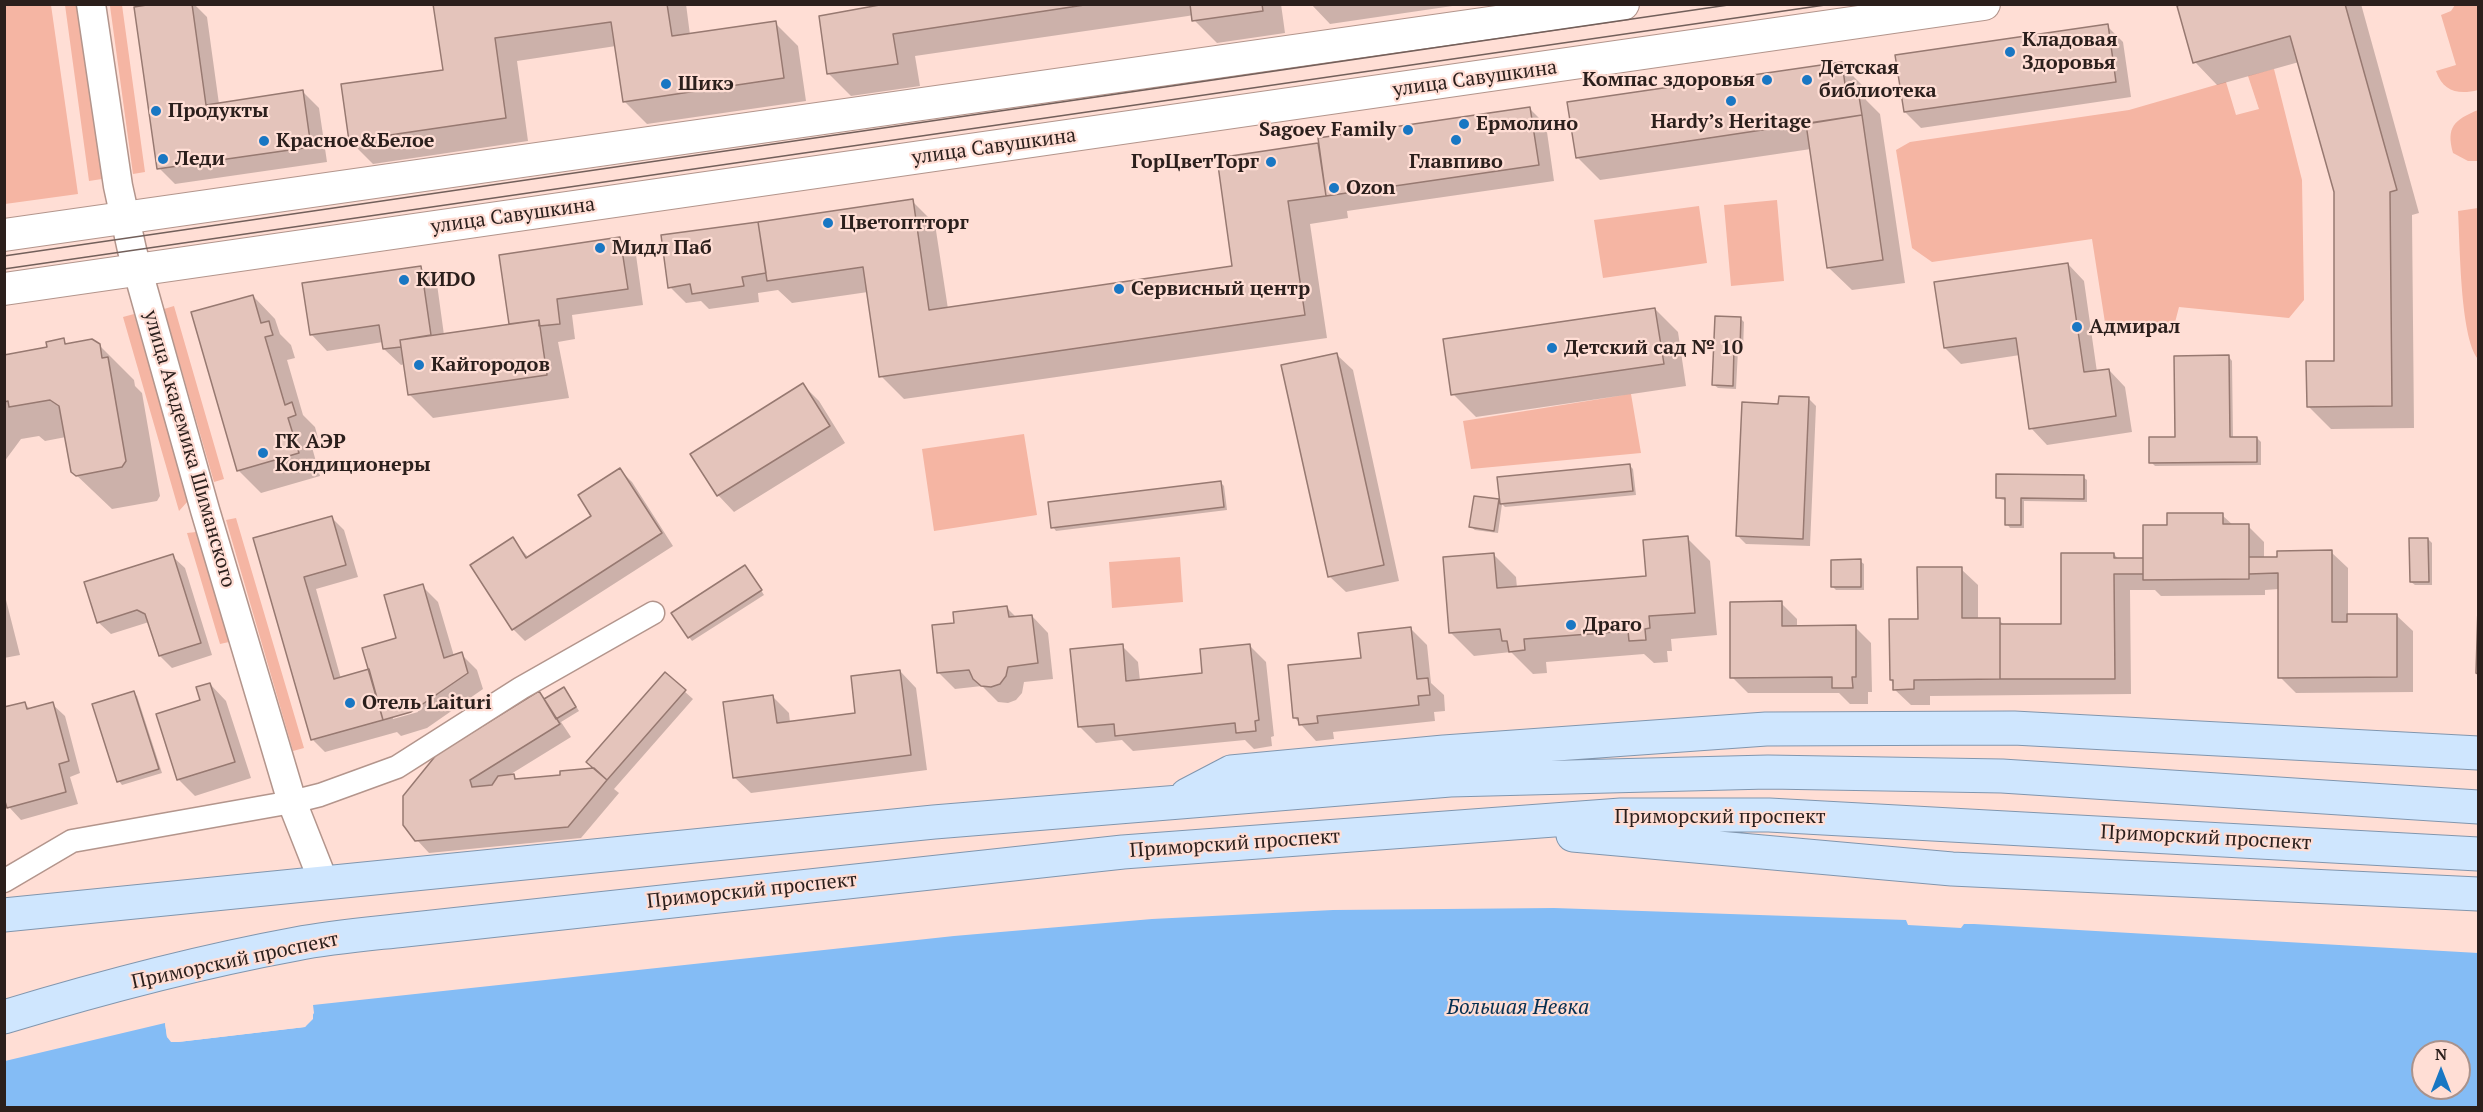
<!DOCTYPE html>
<meta charset="utf-8">
<style>
body{margin:0}
#map{position:relative;width:2483px;height:1112px;overflow:hidden;background:#ffded5;font-family:"PT Serif",serif}
canvas{display:block}
.frame{position:absolute;inset:0;border:6px solid #2b1f1c;pointer-events:none}
.north{position:absolute;left:2411px;top:1040px;width:60px;height:60px;box-sizing:border-box;background:#ffded5;border:2px solid #aa928b;border-radius:50%;rotate:0deg;font-size:16px;font-weight:700;line-height:24px;text-align:center;color:#2b1f1c}
.north::after{content:'';display:block;margin:auto;width:21px;height:27px;background:#1977c3;clip-path:polygon(50% 0,100% 100%,50% 72%,0 100%)}
</style>
<div id="map">
<canvas width="2483" height="1112"></canvas>
<div class="frame"></div>
<div class="north">N</div>
</div>
<script>
const ctx = document.querySelector('canvas').getContext('2d');
ctx.lineJoin = 'round';
function fillPath(path, color) { ctx.fillStyle = color; ctx.fill(path, 'evenodd'); }
function strokePath(path, color, width, dash) { ctx.strokeStyle = color; ctx.lineWidth = width; ctx.lineCap = dash ? 'butt' : 'round'; ctx.setLineDash(dash || []); ctx.stroke(path); }
function drawText(font, color, halo, rows, align = 'center') {
  ctx.font = font + ' "PT Serif",serif'; ctx.lineWidth = 4.5; ctx.setLineDash([]); ctx.textBaseline = 'middle'; ctx.strokeStyle = halo; ctx.fillStyle = color; for (const [text, x, y, turn = 0] of rows) {
    ctx.save(); ctx.translate(x, y); ctx.rotate((+turn || 0) * Math.PI / 180); ctx.textAlign = isNaN(turn) ? turn : align; if (halo) ctx.strokeText(text, 0, 0); ctx.fillText(text, 0, 0); ctx.restore();
  }
}
fillPath(new Path2D(`
 M4,5H51L78,194L5,204Z
 M65,5H78L102,179L89,181Z
 M122,5L145,172L133,174L110,6Z
 M2455,5H2478V90C2459,95 2443,92 2436,71L2456,65L2441,15L2451,11Z
 M2274,69L2302,180L2304,300L2289,318L2179,307L2172,334L2106,329L2092,239L1932,262L1912,248L1896,150L1910,142L2129,110L2226,82L2236,115L2259,109L2248,76Z
 M2478,110V161H2468L2453,153C2446,127 2454,120 2478,110Z
 M1777,200L1784,281L1731,286L1724,205Z
 M1699,206L1707,263L1603,278L1594,220Z
 M2478,208V359C2460,337 2460,243 2458,211Z
 M174,306L224,479L214,482L164,309Z
 M134,314L188,501L179,511L123,317Z
 M1631,394L1641,453L1471,469L1463,421Z
 M1024,434L1037,515L934,531L922,449Z
 M236,518L304,748L293,751L226,520Z
 M196,532L229,642L220,644L187,533Z
 M1180,557L1183,602L1112,608L1109,562Z`), '#f5b5a3');
fillPath(new Path2D(`
 M1554,908L1906,920L1908,925L1961,928L1964,924H1974L2478,953V1107L5,1108V1061L165,1023L167,1037L178,1042L305,1027L314,1013L313,1005L954,936L1152,919L1333,910ZM2423,1052H2459V1088H2423Z`), '#84bcf5');
fillPath(new Path2D(`
 M310,1005H313V1019L305,1027L178,1042H171L167,1037L165,1023L168,1022L170,1036L178,1039L304,1024L310,1018Z`), '#ffded5');
fillPath(new Path2D(`
 M163,4H194L207,17L219,104L303,92L319,108L327,162L175,184L159,168Z
 M435,4H686L690,35L775,23L798,46L806,101L647,124L624,101L616,46L517,61L528,141L373,164L350,141L444,71Z
 M886,4H1281L1285,33L1217,43L1194,20L1193,15L1188,16L915,56L920,86L851,96L828,73Z
 M1311,4H1466L1330,24Z
 M2188,4H2361L2419,213L2412,215L2414,428L2331,429L2308,406L2335,362L2336,192L2299,62L2217,85L2195,62Z
 M2107,26L2123,42L2131,97L1921,128L1905,112Z
 M1841,64L1864,87L1866,100L1880,114L1905,283L1852,290L1829,268L1811,149L1600,180L1577,157Z
 M1530,109L1546,125L1554,181L1347,211L1348,218L1310,224L1327,338L904,399L881,376L868,292L792,303L778,290L758,293L759,302L709,309L701,301L686,303L670,287L912,201L935,224L948,309L1234,268L1318,144L1321,147Z
 M620,239L636,255L643,305L572,315L575,339L558,342L569,398L433,418L410,395L405,364L401,365L384,349L383,342L327,351L311,334L421,268L437,284L444,335L513,325L511,323Z
 M2068,264L2084,281L2097,372L2109,370L2125,387L2132,432L2047,445L2031,428L2020,355L1961,364L1945,348Z
 M253,296L275,319L280,334L291,345L295,358L287,360L303,415L315,427L318,438L310,440L320,476L261,493L238,470Z
 M1655,309L1678,332L1686,386L1476,417L1453,394Z
 M1741,319L1744,322L1743,351L1738,350L1736,389L1718,388L1714,385Z
 M63,340L68,345H99L134,380L135,386L142,393L160,496L157,501L112,509L72,471L66,437L45,441L39,436L21,439L4,462V356L49,348Z
 M1336,354L1353,370L1399,581L1346,592L1329,576Z
 M2229,357L2232,361L2233,438H2257L2261,442V465L2155,466L2151,462L2176,438Z
 M803,385L819,401L845,443L734,512L718,495L692,454Z
 M1808,398L1816,406L1810,546L1746,544L1737,535L1780,405Z
 M1629,465L1633,469L1636,495L1505,507L1502,504L1498,533L1475,530L1471,527L1498,500L1501,504Z
 M620,470L632,482L673,546L525,641L513,629L512,539L529,558L593,516Z
 M2083,477L2087,480V502L2024,501V528H2010L2007,524V501L1997,498Z
 M1220,482L1224,486L1227,510L1056,531L1053,527Z
 M2222,515L2234,526H2248L2264,542V559L2331,552L2348,568V615H2396L2413,631V692L2296,693L2280,677L2279,589L2265,590V595L2161,596L2155,590H2130L2131,694L1930,696V705H1911L1894,689L1891,679L1919,620L1961,569L1978,585V620H1999L2005,626L2063,625L2114,554L2119,560H2145L2168,526Z
 M331,517L344,530L358,577L316,589L341,679L368,671L398,639L422,586L438,602L454,656L461,654L477,670L483,689L427,728L401,736L397,732L325,752L313,740L255,539ZM417,709L418,712L393,719V716Z
 M1687,538L1710,561L1717,635L1671,639L1672,651H1667L1668,662L1654,663L1644,654L1546,662L1547,673L1533,674L1511,652L1474,656L1451,633L1493,554L1516,577L1517,588L1647,577Z
 M2428,539L2432,543V585H2415L2411,582Z
 M172,556L185,568L212,655L172,668L160,656L149,622L111,634L98,622Z
 M1860,561L1864,564V590H1836L1833,587Z
 M748,570L764,595L692,641L689,637Z
 M4,592L20,655L4,658Z
 M1781,603L1797,619V627H1855L1871,643L1872,692H1868V704H1850L1839,693H1748L1732,677Z
 M1007,608L1017,618L1032,616L1048,633L1053,679L1024,682L1022,693L1016,700L1008,703L998,702L982,686L955,689L939,673L956,624Z
 M1411,629L1427,645L1431,683L1444,695L1445,711L1434,712L1435,721L1333,732L1334,739L1316,741L1295,718L1362,659Z
 M1122,646L1138,662L1140,681L1204,675L1250,646L1266,662L1274,736L1271,737L1272,746L1254,749L1245,740L1133,751L1122,740L1096,743L1080,727Z
 M900,671L916,688L927,770L751,793L734,777L773,697L789,713L790,723L857,714Z
 M665,674L693,699L614,789L619,793L581,838L429,853L417,840L539,693L546,700L567,692L579,711L561,722L571,737L511,774L517,780L596,770Z
 M210,684L226,701L251,778L195,796L179,780L158,715L202,701Z
 M134,693L137,696L162,773L122,785L119,781L94,705Z
 M24,703L31,710L52,704L65,716L80,773L70,777L78,804L21,820L9,807Z`), '#0003');
const building = new Path2D(`
 M153,4H192L206,105L303,90L311,147L157,169L134,7Z
 M433,4H667L672,36L776,21L784,78L623,102L611,22L495,38L506,118L349,141L341,84L443,70Z
 M885,4H1091L893,34L898,64L827,74L819,16Z
 M1190,4H1262L1263,11L1192,21Z
 M2182,4H2345L2397,190L2390,192L2392,406L2307,407L2306,361H2334V192L2290,36L2193,63L2177,6Z
 M2108,24L2116,82L1904,112L1895,55Z
 M1842,62L1846,92L1858,90L1862,115L1576,158L1567,102Z
 M1530,107L1539,165L1326,196L1318,138Z
 M1862,115L1883,260L1827,268L1806,124Z
 M1318,143L1326,196L1288,201L1305,315L879,377L863,267L767,281L758,222L913,199L929,310L1232,266L1217,158Z
 M758,222L766,273L742,277L744,286L692,294L690,284L668,288L661,235Z
 M620,237L628,289L557,299L560,324L539,326V320L509,324L499,255Z
 M2068,263L2084,372L2109,369L2116,416L2029,429L2016,338L1944,348L1934,282Z
 M421,266L431,335L400,340L401,347L383,349L379,325L310,335L302,283Z
 M253,295L261,323L269,321L271,329L273,335L265,337L285,405L292,402L296,415L288,418L299,453L237,471L191,312Z
 M1655,308L1664,364L1451,395L1443,339Z
 M1715,316L1741,317L1740,348H1734L1733,386L1712,385Z
 M539,320L547,375L408,395L400,340Z
 M64,338L65,344L92,339L100,344L102,358L108,357L126,461L122,467L76,476L71,472L59,406L50,400L9,407L8,401L4,402V355L47,347L46,342Z
 M1337,353L1384,565L1328,577L1281,365Z
 M2229,355L2230,437H2257V462L2149,463V437H2175L2174,356Z
 M803,383L830,426L717,496L690,454Z
 M1779,396L1809,397L1803,539L1736,536L1742,402L1778,404Z
 M1630,464L1633,491L1500,504L1497,477Z
 M620,468L662,533L512,630L470,565L513,537L526,558L591,516L578,495Z
 M1996,474L2084,475V499L2021,498V525H2005V498H1996Z
 M1221,481L1224,507L1051,528L1048,502Z
 M1474,496L1499,499L1494,531L1469,527Z
 M2167,513H2223V524H2249V579L2143,580V525H2167Z
 M332,516L346,565L304,577L334,679L369,669L383,720L311,740L253,538Z
 M1688,536L1695,613L1649,616L1650,628L1645,629L1646,640L1629,641L1628,631L1524,639L1525,650L1509,652L1507,641H1502L1500,629L1449,633L1443,557L1494,553L1497,588L1646,576L1643,540Z
 M2409,538H2428L2429,582H2410Z
 M2332,550V622H2347V614H2397V677L2278,678V573L2249,574V557H2277V551Z
 M2061,553H2114V558H2143V574H2114L2115,679H2000V624H2061Z
 M173,554L201,643L159,656L145,614L137,610L97,623L84,582Z
 M1861,559V587H1831V560Z
 M745,565L762,590L688,638L671,613Z
 M1917,567H1962V618H2000V679L1914,680V689L1893,690V680H1890L1889,619H1918Z
 M423,584L444,658L462,652L468,673L411,712L383,720L362,648L396,638L384,595Z
 M1782,601V626L1856,625V677H1852L1853,688H1832V677L1730,678V602Z
 M1007,606L1009,617L1032,615L1038,663L1008,667L1006,676L1000,684L991,687L981,686L973,679L969,670L937,673L932,625L954,623L953,612Z
 M2478,606V674L2476,673Z
 M1411,627L1417,679L1428,678L1430,695L1418,696L1419,705L1317,716L1318,723L1299,725L1298,718H1293L1288,665L1361,658L1358,633Z
 M1123,644L1126,681L1202,673L1200,649L1250,644L1259,720L1255,721L1256,731L1236,733L1235,723L1115,736L1114,724L1078,727L1070,649Z
 M900,670L911,755L733,778L723,702L773,695L777,723L855,713L851,676Z
 M665,672L686,690L607,780L586,762Z
 M210,683L235,762L177,780L156,714L200,700L196,687Z
 M564,687L576,707L556,719L544,699Z
 M134,691L159,769L117,782L92,704Z
 M539,691L560,724L470,780L472,787L492,785L498,776L514,774L515,779L560,775V771L594,768L607,780L568,827L415,841L403,825V796L437,754Z
 M25,702L27,709L53,702L69,761L59,764L66,792L7,808L4,798V707Z`);
fillPath(building, '#e4c4bb');
strokePath(building, '#977971', 1.5);
const minor = new Path2D(`
 M4,881L72,841L292,802L320,795L397,767L521,688L653,613`);
const tertiary = new Path2D(`
 M91,4L118,186L132,250L205,510L292,802L324,883`);
const secondary = new Path2D(`
 M4,235L1623,4
 M4,289L1984,4`);
const primary = new Path2D(`
 M1187,795L1231,772L1444,752L1766,729L2014,728L2478,753
 M1573,835L1952,869L2478,894
 M4,915L934,822L1450,780L1768,772L2002,776L2478,807
 M4,1017C100,988 198,962 296,944C332,937 369,934 405,930L1123,852L1621,815H1769L2478,854`);
strokePath(minor, '#b3958c', 25);
strokePath(tertiary, '#b3958c', 31);
strokePath(secondary, '#b3958c', 34);
strokePath(primary, '#8196ae', 35);
strokePath(minor, '#fff', 22);
strokePath(tertiary, '#fff', 28);
strokePath(secondary, '#fff', 32);
strokePath(primary, '#cfe6fe', 33);
strokePath(new Path2D(`
 M4,256L1735,4
 M4,269L1832,4`), '#725f5a', 1.5);
for (const [x, y, r, color] of [
 [2010,52,6,"#1977c3"],
 [1767,80,6,"#1977c3"],
 [1807,80,6,"#1977c3"],
 [666,84,6,"#1977c3"],
 [1731,101,6,"#1977c3"],
 [156,111,6,"#1977c3"],
 [1464,124,6,"#1977c3"],
 [1408,130,6,"#1977c3"],
 [1456,140,6,"#1977c3"],
 [264,141,6,"#1977c3"],
 [163,159,6,"#1977c3"],
 [1271,162,6,"#1977c3"],
 [1334,188,6,"#1977c3"],
 [828,223,6,"#1977c3"],
 [600,248,6,"#1977c3"],
 [404,280,6,"#1977c3"],
 [1119,289,6,"#1977c3"],
 [2077,327,6,"#1977c3"],
 [1552,348,6,"#1977c3"],
 [419,365,6,"#1977c3"],
 [263,453,6,"#1977c3"],
 [1571,625,6,"#1977c3"],
 [350,703,6,"#1977c3"]
]) { const dot = new Path2D(); dot.arc(x, y, r, 0, 2 * Math.PI); ctx.fillStyle = color; ctx.fill(dot); strokePath(dot, '#ffded5', 2); }
drawText('bold 20px', '#2b1f1c', '#ffded5', [
 ["Кладовая",2022,40],
 ["Здоровья",2022,63],
 ["Детская",1819,68],
 ["библиотека",1819,91],
 ["Компас здоровья",1755,80,"right"],
 ["Шикэ",678,84],
 ["Продукты",168,111],
 ["Hardy’s Heritage",1731,122,"center"],
 ["Ермолино",1476,124],
 ["Sagoev Family",1396,130,"right"],
 ["Красное&Белое",276,141],
 ["Леди",175,159],
 ["ГорЦветТорг",1259,162,"right"],
 ["Главпиво",1456,162,"center"],
 ["Ozon",1346,188],
 ["Цветоптторг",840,223],
 ["Мидл Паб",612,248],
 ["КИDO",416,280],
 ["Сервисный центр",1131,289],
 ["Адмирал",2089,327],
 ["Детский сад № 10",1564,348],
 ["Кайгородов",431,365],
 ["ГК АЭР",275,442],
 ["Кондиционеры",275,465],
 ["Драго",1583,625],
 ["Отель Laituri",362,703]
], 'left');
drawText('20px', '#2b1f1c', '#ffded5', [
 ["улица Савушкина",1475,79,-8],
 ["улица Савушкина",994,147,-8],
 ["улица Савушкина",513,216,-8],
 ["улица Академика Шиманского",189,449,74],
 ["Приморский проспект",1720,817],
 ["Приморский проспект",2206,838,3],
 ["Приморский проспект",1235,844,-4],
 ["Приморский проспект",752,891,-6],
 ["Приморский проспект",235,961,-12]
]);
drawText('italic 21px', '#042f52', '#ffded5', [
 ["Большая Невка",1518,1008]
]);
</script>
